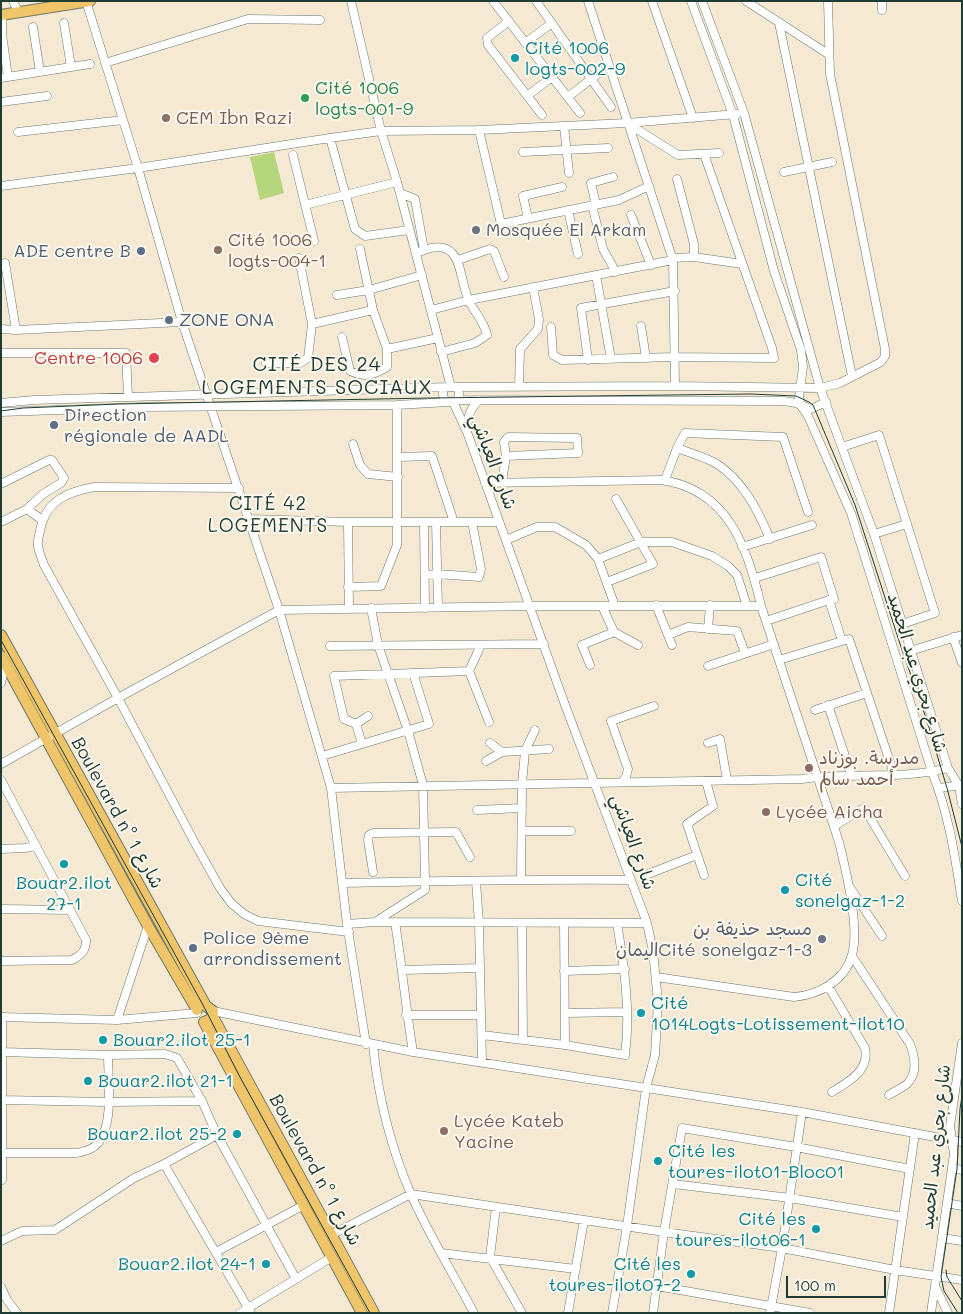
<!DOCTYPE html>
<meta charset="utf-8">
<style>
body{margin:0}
#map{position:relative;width:963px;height:1314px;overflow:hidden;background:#f6e9d4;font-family:Mali,sans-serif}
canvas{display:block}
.frame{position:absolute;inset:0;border:2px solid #1f3d34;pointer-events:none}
.scale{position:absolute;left:786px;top:1276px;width:100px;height:22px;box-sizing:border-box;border:2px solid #1f3d34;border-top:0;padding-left:6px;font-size:15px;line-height:18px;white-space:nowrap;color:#1f3d34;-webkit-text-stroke:4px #fbf7ec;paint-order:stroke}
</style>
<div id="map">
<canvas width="963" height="1314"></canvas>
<div class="frame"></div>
<div class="scale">100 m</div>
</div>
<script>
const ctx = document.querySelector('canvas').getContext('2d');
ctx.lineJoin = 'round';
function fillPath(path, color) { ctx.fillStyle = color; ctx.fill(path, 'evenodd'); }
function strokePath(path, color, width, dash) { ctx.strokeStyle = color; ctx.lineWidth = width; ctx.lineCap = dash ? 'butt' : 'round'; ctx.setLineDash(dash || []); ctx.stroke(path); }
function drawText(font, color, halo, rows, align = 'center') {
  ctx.font = font + ' Mali,"Playpen Sans Arabic",sans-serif'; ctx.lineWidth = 4; ctx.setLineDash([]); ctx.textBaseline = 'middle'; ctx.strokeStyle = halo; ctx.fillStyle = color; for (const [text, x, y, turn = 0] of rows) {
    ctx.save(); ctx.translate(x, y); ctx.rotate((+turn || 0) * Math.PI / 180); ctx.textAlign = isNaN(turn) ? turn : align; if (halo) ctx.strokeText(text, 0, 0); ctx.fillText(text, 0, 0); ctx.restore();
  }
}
fillPath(new Path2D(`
 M274,152L284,193L260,200L250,157Z`), '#b6d67e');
const minor = new Path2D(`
 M13,1L19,13
 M86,1L138,168L182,322L279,610L331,788L347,924L366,1044
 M351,1L381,131L397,182L451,387
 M493,1L580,113
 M536,1L611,107
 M588,1L673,260L675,386
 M652,1L693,118
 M691,1L733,115L774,271L801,350L803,367L799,397L801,406L808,416L851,513L932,772C949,814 955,857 962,901
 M702,1L744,113L820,388L874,534L948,768L959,786L962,804
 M746,1L828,54
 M882,1V10
 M2,15V34L8,77
 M509,21L487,38L488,45L542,115
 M64,23L71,67
 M779,23L852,376
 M33,27L40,72
 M525,43L552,23
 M105,63L248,19L320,20
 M1,78L90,64
 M527,96L552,77
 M568,97L609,65
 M1,102L47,96
 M627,123L678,155L719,153
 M564,126L569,173
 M479,130L501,224L619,200L649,186
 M18,132L123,120
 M330,138L355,229L365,236L409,230
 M523,152L608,148
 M293,155L314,241
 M784,172L832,162
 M677,179L694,244V257
 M1,186L138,168L330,138L381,131L479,130L627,123L737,114
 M400,193L415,199L424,250L419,252
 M305,205L397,182
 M592,205L603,249C607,257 612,263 615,272
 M596,205L591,183L613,177
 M568,210L578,254
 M631,215L651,265
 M528,218L523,196L562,187
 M360,249L373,310
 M424,250C464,236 458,278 469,301C475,313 485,323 487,335L475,343L441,352
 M299,258L312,324L373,310L387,349L438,338
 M672,258L694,257L742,264
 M458,260L490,249L494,251L504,277
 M5,263L16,330
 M596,275L611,359
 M337,295L369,290L422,275
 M431,310L469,300L673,260
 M641,326L646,358
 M551,327L553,355L562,360L675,357L774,358L772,348L704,154
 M1,329L16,330L182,322
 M342,337L350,371C365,378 373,375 387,367V349
 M1,353H126L128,397
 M588,360L581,308L675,291
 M266,363H300L308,358L312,324
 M443 394a8 8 0 1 1 16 0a8 8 0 1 1-16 0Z
 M453,387L675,386L820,388L840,383L881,362L885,356V349L830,74L828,1
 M519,387L520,349L538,329L539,319L533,287
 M456,400L784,401L796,403L811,409L826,402
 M453,402L467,432L564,702L647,923L653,951L658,1002L655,1055L646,1088L627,1226L612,1313
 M1,403L34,400L448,387
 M1,412L143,407L397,405L448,402
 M467,430C468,415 469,411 479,400
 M353,444L360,465L368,474L398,477
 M842,447L879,435L935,613L902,624
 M677,448C690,453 705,457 717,464C743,481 758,510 770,539
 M398,457L432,456L454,522
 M665,480L677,448L685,433L783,437L808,512
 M502,482L506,456L578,453L577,438L508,437L504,442L506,456
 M485,483L661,480C728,489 748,548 761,606L839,842C846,871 860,927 852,955C845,981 818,995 794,997L656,977
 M1,484L49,460H52L64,478L61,483L43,494L27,509L1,522
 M239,488L94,487C67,492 45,501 40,531C39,536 37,541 38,546C39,553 42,559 44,565L118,698L197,847L220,888L231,903L244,914L258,921L349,932
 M27,509L42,520
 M249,519L348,522H499
 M348,522L349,609
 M424,522L425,608
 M436,522L438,607
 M874,534L907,524
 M506,540L537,527H555L586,545L598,559L615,606
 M742,547L812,525
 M598,559L641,542H672L712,556L728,566L737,575L747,606
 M425,575L437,574L479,577L481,569L472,522
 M755,578L821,557L834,599L829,600L842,641L849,639L894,774
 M607,582L653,564L616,499
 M348,587L381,586L397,545V405
 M656,605L672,645
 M371,608L378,645L408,731L423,785L425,881V890L375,922
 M766,621L829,600
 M708,629L710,605
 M614,632L638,645
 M668,635L688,627L737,631L745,653
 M953,637L962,663
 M330,646L544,644
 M910,651L962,635
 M779,660L842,641
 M590,665L582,645L614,632L602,606
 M708,666L774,644
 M469,671L489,722
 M1,683L5,663
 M828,705L851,774
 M815,710L867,693
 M368,716L356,724L344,719L334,676L469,671L481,645
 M356,724L362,744
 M490,743L502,752
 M708,743L720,739L727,780
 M322,756L429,724L413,673
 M486,761L502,752L549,749
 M1,764L118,698L279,610L531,606H761
 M1,780L86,940C86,951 81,955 72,960L1,961
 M622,782L626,777L628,769L611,721L654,706
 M331,788L802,779C849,772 904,780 948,768
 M939,788L962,785
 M477,810L522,808
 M834,826L864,808L905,876
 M522,831H571
 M1,849L25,848L35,846
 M373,872L368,840L369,835L373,833L456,832L470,857
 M704,875L687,824L713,806L706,781
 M643,876L697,855
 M521,879L522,784L525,751L535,730
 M476,881L479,923L482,1063
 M343,883C439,881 535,879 631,880
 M849,886L882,936
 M1,909L70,910
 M395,922C402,966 406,1009 413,1052
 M522,923L523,1040
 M564,923L565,1045
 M347,924L375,922L647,923
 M852,956L910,1044C915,1057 918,1073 907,1084C902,1088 895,1091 889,1095
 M403,970L480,968
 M564,971L625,969
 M828,986L865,1048C870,1071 848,1082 832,1092
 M213,1011L413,1052L802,1112L962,1142
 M565,1013L626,1012
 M406,1015H480
 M1,1017L117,1020L197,1013
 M2,1017V1180
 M117,1020L148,926
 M482,1035L565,1045L625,1055C631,1011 624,966 617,923
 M373,1045C378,1095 390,1145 410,1192C428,1234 453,1273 474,1313
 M1,1052L108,1055L165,1054L177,1058L202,1101L217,1135L296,1279
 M1,1100L108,1102L202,1101
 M1,1153H77C85,1151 92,1150 98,1143C114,1125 108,1079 108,1055
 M164,1164L251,1313
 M952,1168L962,1170
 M673,1184L790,1198L903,1217
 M947,1203L962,1206
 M496,1207L490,1257L522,1313
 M331,1235L411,1194L664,1232L782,1248L895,1270L962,1280
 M942,1238L962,1241
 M1,1241L22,1231L55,1230L134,1178L164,1164L217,1135
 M216,1252L304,1205
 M441,1253L576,1269
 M657,1286L810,1313
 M935,1286L948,1313
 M1,1287L7,1300L17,1313
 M240,1313L332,1257
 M568,1313L584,1220
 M653,1313L664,1232L682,1128L796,1147L910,1169
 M770,1313L782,1248L802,1112
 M889,1313L915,1133
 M931,1313L954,1154L950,1126L962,1043`);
const major = new Path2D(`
 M1,15L90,1
 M1,635L206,1006L213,1011L211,1019L204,1022
 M1,656L148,926L197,1010
 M213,1017L374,1313
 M204,1022L362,1313`);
strokePath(minor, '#6a796c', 9);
strokePath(major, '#6a796c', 12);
strokePath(minor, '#fff', 8);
strokePath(major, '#f0c469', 10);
strokePath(new Path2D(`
 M1,411L23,408L119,404L430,398L751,394L796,396L809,402L813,405L855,505L902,650L926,718L947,788L962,847
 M1,640L203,1005L240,1077L370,1313
 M946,1270L947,1277L962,1301
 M958,1313L944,1291L941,1277L957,1169L960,1109L962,1096`), '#1f3d34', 1);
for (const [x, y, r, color] of [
 [515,58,5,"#0f9aa8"],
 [305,98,5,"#2e9e5b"],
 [166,118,5,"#8d6e63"],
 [476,230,5,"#6b7280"],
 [218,250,5,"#8d6e63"],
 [141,251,5,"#5c6f8a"],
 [169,320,5,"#5c6f8a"],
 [154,358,6,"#e0444e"],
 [54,425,5,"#5c6f8a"],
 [809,768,5,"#8d6e63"],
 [766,812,5,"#8d6e63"],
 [64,864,5,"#0f9aa8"],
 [785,890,5,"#0f9aa8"],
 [822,939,5,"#6b7280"],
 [193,948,5,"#5c6f8a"],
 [641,1013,5,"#0f9aa8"],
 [103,1040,5,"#0f9aa8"],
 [88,1081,5,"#0f9aa8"],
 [444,1131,5,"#8d6e63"],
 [237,1134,5,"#0f9aa8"],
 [658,1161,5,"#0f9aa8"],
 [816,1229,5,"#0f9aa8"],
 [266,1264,5,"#0f9aa8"],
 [691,1274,5,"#0f9aa8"]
]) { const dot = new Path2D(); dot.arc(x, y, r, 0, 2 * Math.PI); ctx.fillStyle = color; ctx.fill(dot); strokePath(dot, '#fbf7ec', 2); }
drawText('18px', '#0d838f', '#fbf7ec', [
 ["Cité 1006",525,48],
 ["logts-002-9",525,69],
 ["Cité",795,880],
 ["sonelgaz-1-2",795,901],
 ["Bouar2.ilot",64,883,"center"],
 ["27-1",64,904,"center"],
 ["Cité",651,1003],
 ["1014Logts-Lotissement-ilot10",651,1024],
 ["Bouar2.ilot 25-1",113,1040],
 ["Bouar2.ilot 21-1",98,1081],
 ["Bouar2.ilot 25-2",227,1134,"right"],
 ["Cité les",668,1151],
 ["toures-ilot01-Bloc01",668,1172],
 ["Cité les",806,1219,"right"],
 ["toures-ilot06-1",806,1240,"right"],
 ["Bouar2.ilot 24-1",256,1264,"right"],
 ["Cité les",681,1264,"right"],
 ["toures-ilot07-2",681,1285,"right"]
], 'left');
drawText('18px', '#27864d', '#fbf7ec', [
 ["Cité 1006",315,88],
 ["logts-001-9",315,109]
], 'left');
drawText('18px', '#785e54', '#fbf7ec', [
 ["CEM Ibn Razi",176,118],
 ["Cité 1006",228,240],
 ["logts-004-1",228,261],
 ["مدرسة. بوزناد",819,758],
 ["أحمد سالم",819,779],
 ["Lycée Aicha",776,812],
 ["Lycée Kateb",454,1121],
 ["Yacine",454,1142]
], 'left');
drawText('18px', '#5b616d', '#fbf7ec', [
 ["Mosquée El Arkam",486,230],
 ["مسجد حذيفة بن",812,929,"right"],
 ["اليمانCité sonelgaz-1-3",812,950,"right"]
], 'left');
drawText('18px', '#4e5e75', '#fbf7ec', [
 ["ADE centre B",131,251,"right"],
 ["ZONE ONA",179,320],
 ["Direction",64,415],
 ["régionale de AADL",64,436],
 ["Police 9ème",203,938],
 ["arrondissement",203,959]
], 'left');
drawText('18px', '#be3a42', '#fbf7ec', [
 ["Centre 1006",143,358]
], 'right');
drawText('18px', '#1f3d34', '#fbf7ec', [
 ["شارع العياشي",493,462,69],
 ["شارع بحري عبد الحميد",917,673,73],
 ["Boulevard n° شارع 1",117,813,61],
 ["شارع العياشي",633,842,70],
 ["شارع بحري عبد الحميد",936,1147,-84],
 ["Boulevard n° شارع 1",315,1170,61]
]);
ctx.letterSpacing = '1px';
drawText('19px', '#1f3d34', '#fbf7ec', [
 ["CITÉ 42",268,504],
 ["LOGEMENTS",268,526]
]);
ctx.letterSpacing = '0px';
ctx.letterSpacing = '1px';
drawText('20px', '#1f3d34', '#fbf7ec', [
 ["CITÉ DES 24",317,365],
 ["LOGEMENTS SOCIAUX",317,388]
]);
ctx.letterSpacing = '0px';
</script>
